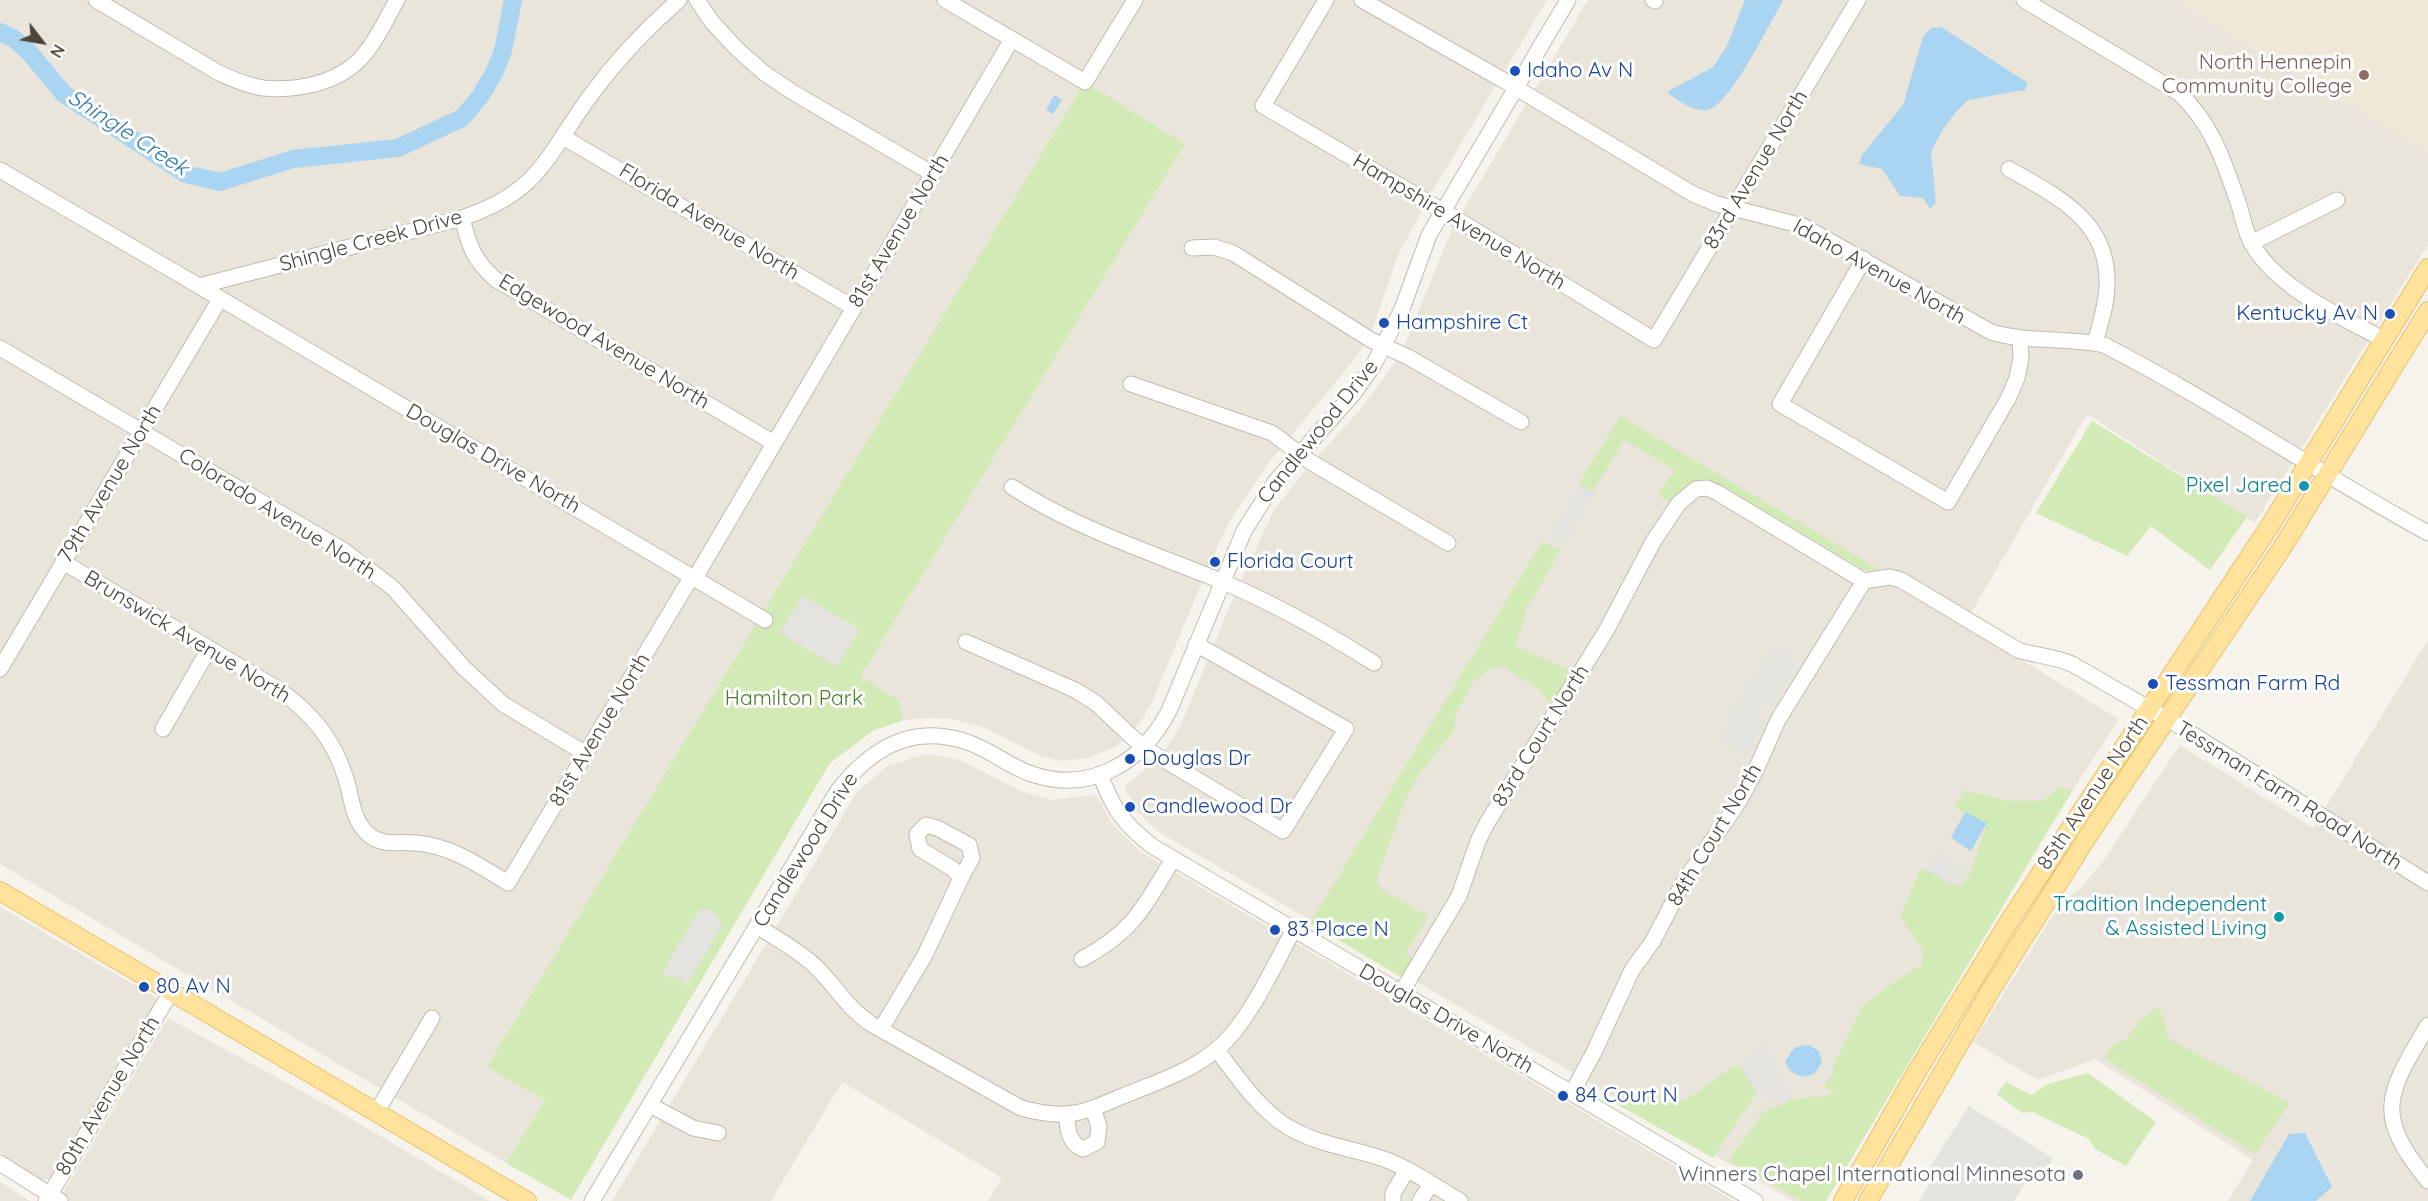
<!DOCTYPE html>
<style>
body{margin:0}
#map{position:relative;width:2428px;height:1201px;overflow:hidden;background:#f6f3ec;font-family:Quicksand,sans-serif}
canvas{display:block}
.north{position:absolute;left:12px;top:12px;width:60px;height:60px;-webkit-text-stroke:4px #fff;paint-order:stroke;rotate:121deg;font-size:16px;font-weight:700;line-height:24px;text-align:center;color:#4b4439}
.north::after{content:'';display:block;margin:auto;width:21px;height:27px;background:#4b4439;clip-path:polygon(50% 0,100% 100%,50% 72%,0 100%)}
</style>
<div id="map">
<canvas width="2428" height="1201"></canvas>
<div class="north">N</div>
</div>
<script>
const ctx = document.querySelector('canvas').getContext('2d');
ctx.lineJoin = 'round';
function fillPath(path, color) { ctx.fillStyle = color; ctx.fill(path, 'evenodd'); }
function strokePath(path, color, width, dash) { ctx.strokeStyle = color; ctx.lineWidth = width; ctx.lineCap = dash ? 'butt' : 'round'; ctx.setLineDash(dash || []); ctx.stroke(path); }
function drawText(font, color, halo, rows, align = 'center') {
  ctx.font = font + ' Quicksand,sans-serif'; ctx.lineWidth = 6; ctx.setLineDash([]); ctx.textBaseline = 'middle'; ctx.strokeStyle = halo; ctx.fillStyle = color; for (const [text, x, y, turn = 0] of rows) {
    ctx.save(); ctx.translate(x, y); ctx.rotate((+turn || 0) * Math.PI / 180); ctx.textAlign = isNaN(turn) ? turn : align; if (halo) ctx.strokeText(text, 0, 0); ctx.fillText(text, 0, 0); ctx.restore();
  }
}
fillPath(new Path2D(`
 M0,0H1547L1432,192L1399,253L1373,328L1358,355L1267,465L1230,520L1211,560L1151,705L1137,727L1117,746L1088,758L1060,761L1041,756L985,728L954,719L928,718L904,720L898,700L861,676L1185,144L1093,87L488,1067L545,1100L506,1163L0,864Z
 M1588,0H2174L2428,151V244L2255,523L2087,414L1964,625L2119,719L1957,970L1819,1201H1793L1159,832L1139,813L1124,787L1163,754L1181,725L1233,598L1274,510L1306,469L1360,410L1396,361L1408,337L1452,229Z
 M2428,640V1201H2228L2253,1160L2095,1059L2038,1080L1973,1042L2062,901L2081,888L2104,860L2180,745L2313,828Z
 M926,754L960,760L1021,791L1051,800L1096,795L1113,825L1141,852L1734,1201H988L1002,1178L842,1082L771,1201H612L857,792L887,766Z
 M0,907L155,997L157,1000L55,1174L48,1179L43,1180L0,1152Z
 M168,1018L338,1111L490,1201H58Z
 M0,1182L30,1201H0Z`), '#eae5da');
fillPath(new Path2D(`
 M2174,0H2428V151Z`), '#efe8d6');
fillPath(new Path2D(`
 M1093,87L1185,144L861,676L898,700L904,720L873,731L830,763L571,1200L506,1163L545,1100L487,1067L1081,89Z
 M1620,416L1880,570H1864L1713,481L1694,482L1671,504L1658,494L1675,470L1624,440L1592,493L1579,484Z
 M2092,421L2247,517L2210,570L2151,526L2127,556L2036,513Z
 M1542,542L1561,549L1526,610L1516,646L1573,672L1552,707L1540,690L1503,667L1491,668L1473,682L1456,713L1454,730L1419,775L1406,798L1376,881L1383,890L1428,916L1405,954L1413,958L1401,977L1310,923Z
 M2059,787L2072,791L1826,1201H1802L1729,1161L1763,1112L1795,1099L1834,1094L1824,1086L1834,1071L1832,1069L1862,1007L1891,984L1922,965V949L1900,917L1921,868L1961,886L1970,875L1987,823L1955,807L1965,790L2009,801H2043Z
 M2159,1006L2169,1039L2290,1103L2255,1154L2104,1058L2113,1044L2126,1040L2139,1021Z
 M1735,1066L1742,1068L1756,1093L1713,1158L1611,1101C1615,1099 1620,1095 1624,1095C1641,1093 1661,1105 1680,1101C1694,1098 1719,1074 1735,1066Z
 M2088,1073L2156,1122L2126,1166L2095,1149L2089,1139L2032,1112L2022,1113L1997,1094L2006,1082L2031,1095L2048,1084Z`), '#d2eab5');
fillPath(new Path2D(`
 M1581,485L1594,493L1563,545L1550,538Z
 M803,596L859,629L837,667L780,633Z
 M1775,646L1781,651L1782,646L1794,653L1790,660L1797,664L1772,706L1764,702L1755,716L1764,722L1748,751L1743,748L1740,752L1729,746L1728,742L1721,739L1735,704Z
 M1936,850L1966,869L1954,887L1927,869Z
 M699,910H711L717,916L722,926L686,986L681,978L661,975Z
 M1764,1044L1792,1100L1785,1103L1756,1093L1739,1064Z
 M1969,1106L2053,1158L2041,1178L2031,1173L2014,1201H1919L1935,1176L1927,1171Z`), '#e5e3e0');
fillPath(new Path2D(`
 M1745,0H1783C1772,20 1729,106 1708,110C1694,112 1678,101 1667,92L1713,67L1727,46Z
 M1941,27L2028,83L2025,90L1968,100L1956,112L1943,129L1931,152L1936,202L1930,209L1923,198L1900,196L1882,169L1859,164L1862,155L1903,105L1923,37L1931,28Z
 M1054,95L1062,100L1053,114L1046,110Z
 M1965,812L1987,823L1971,851L1951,838Z
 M1809,1045L1819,1051L1822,1063L1814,1074L1802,1077L1790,1071L1785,1061L1795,1047Z
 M2305,1133L2332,1187L2316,1201H2250L2289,1134Z`), '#a9d4f2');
strokePath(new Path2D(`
 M0,32L13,38L29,52L64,94L186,174L220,182L293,159L398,148L462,118L479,98L493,75L503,51L513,0`), '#a9d4f2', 18);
const minor = new Path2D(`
 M96,0L219,73C233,79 247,86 263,88C296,91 337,84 361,58C376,42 386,19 397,0
 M697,0L712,22L737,49L764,73L794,93L933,174
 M945,0L1085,82L1135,0
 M1326,0L1263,106L1455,218L1654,340L1858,0
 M1362,0L1503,80L1693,194L1717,204L1803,226L1991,332C2028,343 2067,337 2104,345C2215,402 2318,473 2428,533
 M1653,0L1655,1
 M2024,0L2179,93C2213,125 2224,162 2239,205C2243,218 2245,232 2252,244C2277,288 2340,316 2384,340
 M563,137L854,308
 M2009,169C2056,196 2109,220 2107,284C2107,304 2100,324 2095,343
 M0,170L199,286L462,218C544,191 547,152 594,91C619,57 647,28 679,0
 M462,218C469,246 474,260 495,279L774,443
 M2251,243L2337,200
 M1192,248L1214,247L1233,253L1371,340L1408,357L1521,422
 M1864,259L1780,404L1948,502L2009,397L2017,378L2021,358L2020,338
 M199,286L765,620
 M0,348L343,550L393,588L464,668L503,704L586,754
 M1131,384L1272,433L1309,461L1448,543
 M1012,487C1077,529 1150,552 1221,581C1275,604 1325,632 1374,663
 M63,562L278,689C312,713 334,740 346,779C352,798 352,820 368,834C383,847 399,841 416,843C452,846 478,865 508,883L692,576
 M695,578L1012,39
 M966,642L1075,690L1096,703L1133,738L1156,755L1283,831L1346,729L1196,644
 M0,669L220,299
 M163,729L209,649
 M1100,774C1113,809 1123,823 1152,846L1755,1201
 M757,926C777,939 798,950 815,966C837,987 844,1005 871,1024L1021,1108C1036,1112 1050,1115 1066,1114C1086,1113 1105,1103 1123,1096C1162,1080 1206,1067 1233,1033C1258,1002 1275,964 1294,929
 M1082,959C1134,931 1144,907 1173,859
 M1401,993L1459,896L1478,841L1487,823L1606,631L1653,542L1679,503L1696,489L1707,488L1718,493L1864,581L1890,577L1901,580L2018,650C2036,656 2054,656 2072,664L2181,727L2428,883
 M2428,1025C2387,1094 2373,1114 2428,1181
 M881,1029L925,955L961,878L953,869L920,849L917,834L926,825L937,828L969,845L972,858L961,878
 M1217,1050C1238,1078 1258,1108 1288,1127C1318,1145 1352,1148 1384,1159C1411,1169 1436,1187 1460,1201
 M1572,1093L1595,1050L1632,970L1653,941L1683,883L1738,803L1754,774L1778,720L1864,581
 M650,1105L693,1128L718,1133
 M376,1113L432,1018
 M1066,1114C1068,1129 1068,1143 1083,1149L1097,1142L1099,1127L1093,1108
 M0,1163L60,1201
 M46,1201L171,992
 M592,1201L837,792C870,749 911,723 967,742C989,749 1007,765 1029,773C1088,795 1141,764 1169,711L1244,531L1275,482L1354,393L1373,366L1402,309L1429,235L1568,0
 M1393,1201V1193L1407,1170
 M1420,1201L1431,1184`);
const major = new Path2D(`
 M0,891L527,1201
 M1843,1201L1916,1073L2010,920L2271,524L2428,268
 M1868,1201L1992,988L2088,836L2282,548L2428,311`);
strokePath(minor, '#c2bbae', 17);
strokePath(major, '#e6c16a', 20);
strokePath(minor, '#fff', 15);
strokePath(major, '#ffe39c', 18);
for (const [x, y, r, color] of [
 [1515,71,6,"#1a4fb4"],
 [2364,75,6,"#8d6e63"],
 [2390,314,6,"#1a4fb4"],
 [1384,323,6,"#1a4fb4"],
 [2304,486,6,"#0f9aa8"],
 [1215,562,6,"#1a4fb4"],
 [2153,684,6,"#1a4fb4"],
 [1130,759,6,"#1a4fb4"],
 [1130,807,6,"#1a4fb4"],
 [2279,917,6,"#0f9aa8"],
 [1275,930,6,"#1a4fb4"],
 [144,987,6,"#1a4fb4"],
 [1563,1096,6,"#1a4fb4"],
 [2078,1175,6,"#6b7280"]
]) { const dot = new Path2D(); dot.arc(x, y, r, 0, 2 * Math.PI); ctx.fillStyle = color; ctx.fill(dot); strokePath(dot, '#fff', 2); }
drawText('21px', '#785e54', '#fff', [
 ["North Hennepin",2352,63],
 ["Community College",2352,87]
], 'right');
drawText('21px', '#164399', '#fff', [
 ["Idaho Av N",1527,71],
 ["Kentucky Av N",2378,314,"right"],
 ["Hampshire Ct",1396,323],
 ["Florida Court",1227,562],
 ["Tessman Farm Rd",2165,684],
 ["Douglas Dr",1142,759],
 ["Candlewood Dr",1142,807],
 ["83 Place N",1287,930],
 ["80 Av N",156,987],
 ["84 Court N",1575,1096]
], 'left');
drawText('21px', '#4b4439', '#fff', [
 ["83rd Avenue North",1756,170,-59],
 ["Florida Avenue North",709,222,31],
 ["Hampshire Avenue North",1459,222,31],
 ["81st Avenue North",899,231,-59],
 ["Shingle Creek Drive",371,241,-15],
 ["Idaho Avenue North",1879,272,29],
 ["Edgewood Avenue North",604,342,31],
 ["Candlewood Drive",1318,432,-51],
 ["Douglas Drive North",493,459,30],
 ["79th Avenue North",110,484,-59],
 ["Colorado Avenue North",277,514,32],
 ["Brunswick Avenue North",187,637,31],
 ["81st Avenue North",600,730,-59],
 ["83rd Court North",1541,736,-58],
 ["85th Avenue North",2093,793,-56],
 ["Tessman Farm Road North",2289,796,32],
 ["84th Court North",1715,835,-59],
 ["Candlewood Drive",806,850,-58],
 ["Douglas Drive North",1446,1019,30],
 ["80th Avenue North",108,1096,-59]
]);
drawText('21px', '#0d838f', '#fff', [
 ["Pixel Jared",2292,486],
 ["Tradition Independent",2267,905],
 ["& Assisted Living",2267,929]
], 'right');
drawText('21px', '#4a7f2a', '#fff', [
 ["Hamilton Park",794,699]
]);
drawText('21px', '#5b616d', '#fff', [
 ["Winners Chapel International Minnesota",2066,1175]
], 'right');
drawText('italic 22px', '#2e7ab2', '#fff', [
 ["Shingle Creek",128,133,33]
]);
</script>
